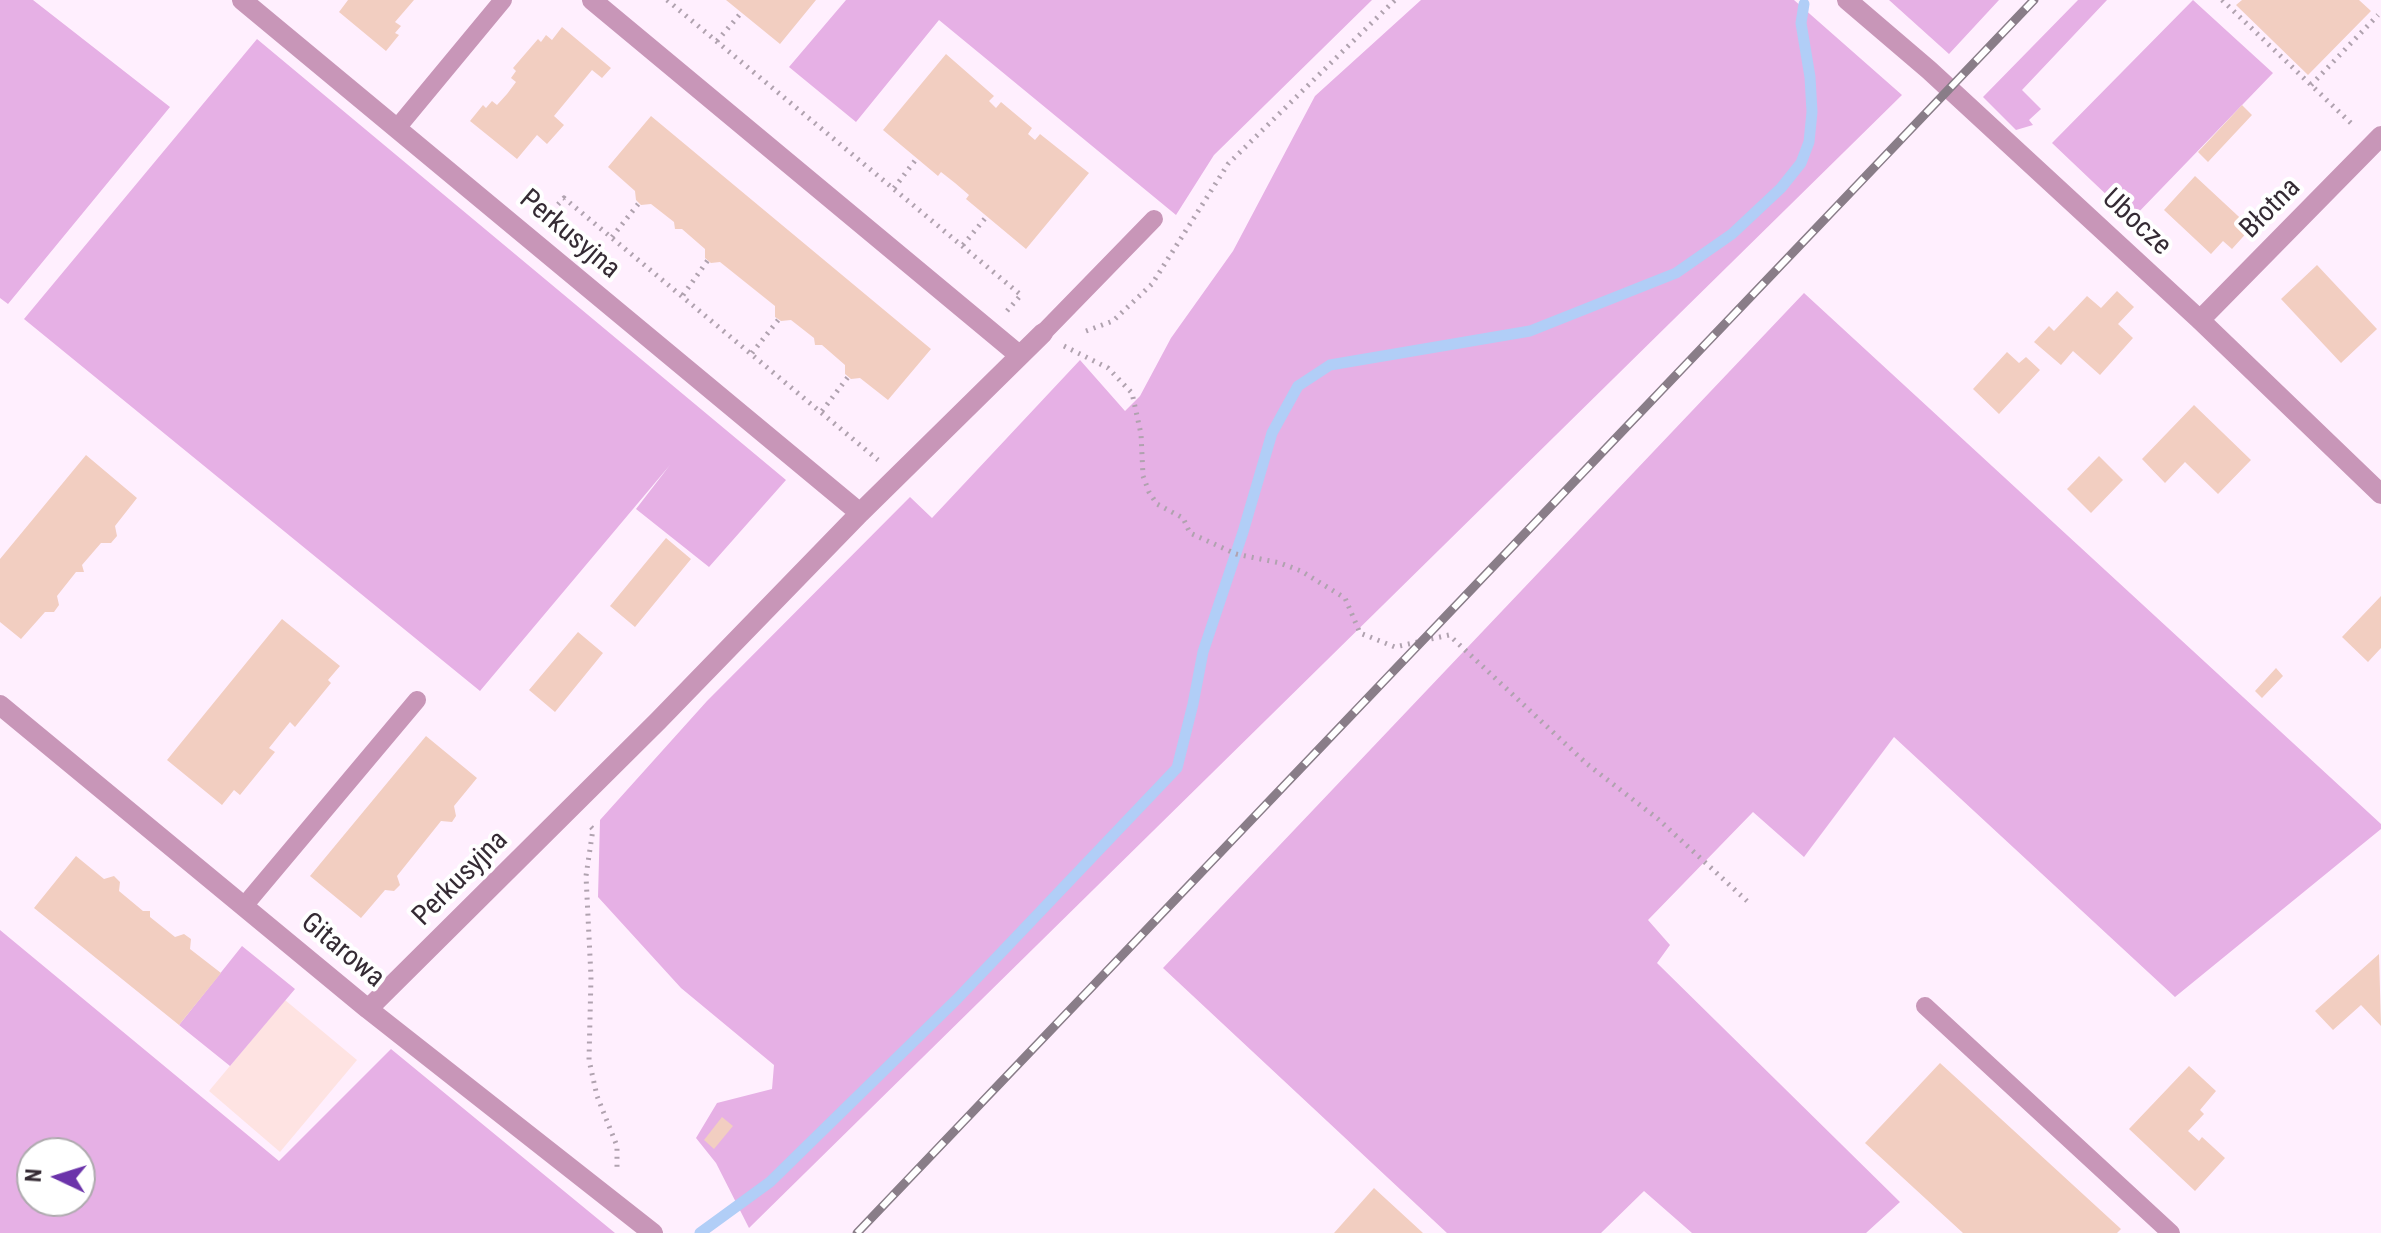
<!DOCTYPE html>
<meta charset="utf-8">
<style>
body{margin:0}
#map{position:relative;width:2381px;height:1233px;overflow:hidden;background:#ffeffe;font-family:"Roboto Condensed",sans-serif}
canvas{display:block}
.north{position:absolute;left:16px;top:1137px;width:80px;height:80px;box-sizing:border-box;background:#fff;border:2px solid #aeaaae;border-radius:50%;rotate:274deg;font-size:22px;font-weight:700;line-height:32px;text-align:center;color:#352b34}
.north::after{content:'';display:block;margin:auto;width:28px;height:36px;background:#6b33aa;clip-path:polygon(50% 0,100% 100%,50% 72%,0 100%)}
</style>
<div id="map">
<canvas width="2381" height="1233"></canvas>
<div class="north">N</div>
</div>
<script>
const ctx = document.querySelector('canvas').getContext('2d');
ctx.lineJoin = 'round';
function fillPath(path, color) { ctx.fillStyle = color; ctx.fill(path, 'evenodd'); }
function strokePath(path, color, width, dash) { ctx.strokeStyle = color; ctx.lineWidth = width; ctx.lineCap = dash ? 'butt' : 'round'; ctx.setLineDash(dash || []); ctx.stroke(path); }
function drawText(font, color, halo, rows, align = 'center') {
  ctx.font = font + ' "Roboto Condensed",sans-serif'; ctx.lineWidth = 8; ctx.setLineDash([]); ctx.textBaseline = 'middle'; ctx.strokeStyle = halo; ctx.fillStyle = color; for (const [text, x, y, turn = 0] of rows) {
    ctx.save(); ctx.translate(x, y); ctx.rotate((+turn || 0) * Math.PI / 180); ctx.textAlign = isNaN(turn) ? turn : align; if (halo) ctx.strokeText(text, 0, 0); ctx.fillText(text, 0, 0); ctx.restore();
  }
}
fillPath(new Path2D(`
 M285,1000L357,1060L280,1152L209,1091Z`), '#fee3e2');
fillPath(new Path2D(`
 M0,0H33L170,107L8,304L0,298Z
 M846,0H1372L1214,155L1176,215L939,20L856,122L789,67Z
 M1421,0H1794L1902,95L749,1228L716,1163L696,1138L717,1103L772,1089L774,1065L681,988L598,897L600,820L707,701L910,497L932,518L1080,360L1125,411L1140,396L1171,338L1233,251L1315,96Z
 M1889,0H1999L1949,54Z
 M2078,0H2107L2022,90L2041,109L2029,120L2033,125L2016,130L1983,97Z
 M2193,0L2273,73L2132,219L2052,143Z
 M257,39L786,480L709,567L636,509L670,465L480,691L24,319Z
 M1804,293L2381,824V829L2175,997L1894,737L1804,857L1753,812L1648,920L1670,945L1657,963L1900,1202L1866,1233H1692L1644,1191L1601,1233H1447L1163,968Z
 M0,930L279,1161L391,1049L615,1233H0ZM32,1153H80V1201H32Z
 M242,946L295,989L230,1066L179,1025Z`), '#e6b0e5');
strokePath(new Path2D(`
 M700,1233L770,1182L957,999L1177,768L1193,704L1203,652L1243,532L1272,433L1298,386L1330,365L1530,331L1676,273L1732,234L1781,188L1801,163L1809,142L1812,112L1810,77L1801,23L1804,4`), '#b1cef7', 11);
fillPath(new Path2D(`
 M348,0H414L395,22L401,26L395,33L399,35L386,51L339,12Z
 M726,0H816L780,44Z
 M2242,0H2359L2371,11L2308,75L2236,5Z
 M562,27L611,68L602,78L592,70L554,116L564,125L556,134L547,144L537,135L517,159L470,121L483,105L486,108L492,101L497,105L507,94L516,82L511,78L516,71L513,68L538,39L541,42L546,35L552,40Z
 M946,54L994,96L989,101L996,108L1001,102L1032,128L1028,134L1035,140L1040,134L1089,173L1026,249L966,199L969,195L955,183L941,172L938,176L883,130Z
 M2242,105L2252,115L2208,162L2198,152Z
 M651,116L931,349L888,400L860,378L851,379L845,374V365L822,345H815L814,338L791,320L781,321L775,317V306L720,262L711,263L705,258V249L682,229H675L674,222L651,204L641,205L636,200L635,191L608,167Z
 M2195,176L2251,228L2232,249L2223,241L2211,254L2164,210Z
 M2317,265L2377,329L2341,363L2281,299Z
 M2117,291L2134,307L2118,324L2133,338L2100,375L2073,351L2061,365L2034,342L2049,326L2054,331L2087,296L2101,308Z
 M2007,352L2019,363L2026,357L2040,370L1999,414L1973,389Z
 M2194,405L2251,460L2218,494L2185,462L2165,483L2142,459Z
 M86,455L137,498L115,526L117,536L111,543H101L82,565L84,572H76L57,596L59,605L54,612H45L21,639L0,622V559Z
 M2099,456L2123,480L2091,513L2067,489Z
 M666,538L691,559L635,627L610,606Z
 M2381,596V648L2368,662L2342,637Z
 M282,619L340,666L328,680L331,683L295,727L290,722L269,748L275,752L240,795L234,790L222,805L167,760Z
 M578,632L603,653L555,712L529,690Z
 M2276,668L2283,676L2262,698L2255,691Z
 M426,736L477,778L454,806L456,816L452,822L441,821L397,876L400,885L394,891L385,890L361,918L310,876Z
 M76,856L104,879L114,876L120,882L119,891L143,911H150V917L175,937L184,934L191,939L190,949L221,973L179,1025L34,908Z
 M2379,954L2381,1026L2361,1005L2333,1030L2315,1011Z
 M1940,1063L2121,1229L2117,1233H1963L1865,1143Z
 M2189,1066L2216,1091L2200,1110L2204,1114L2188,1131L2199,1141L2202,1137L2225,1158L2195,1191L2129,1129Z
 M722,1117L733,1126L714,1149L704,1140Z
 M1374,1188L1423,1233H1334Z`), '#f2cec1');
strokePath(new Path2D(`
 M667,0L1021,295L1007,311
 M2222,0L2355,127
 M717,41L741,13
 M2311,85L2378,15
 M894,188L917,158
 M547,216L564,198L878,460
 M612,237L639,203
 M963,245L987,216
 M683,295L708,260
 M1086,331L1113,321L1152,284L1228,164L1395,0
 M1064,346L1108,368L1132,393L1141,434L1143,476L1149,492L1157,504L1183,518L1190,533L1236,554L1280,563L1301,571L1345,598L1360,633L1395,647L1449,635L1587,764L1658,819L1747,901
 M752,353L779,319
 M822,411L848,377
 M591,827L593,829L586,876L591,977L589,1060L597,1096L617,1146V1167`), '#b0a2af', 5, [2, 6]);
strokePath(new Path2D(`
 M397,128L503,0
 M1043,333L1154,219
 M244,906L417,700
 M1925,1006L2171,1233`), '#c896b8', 18);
strokePath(new Path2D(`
 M242,0L860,513
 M592,0L1019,355
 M1847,0L1929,70L2200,320L2381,494
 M2200,320L2381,136
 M0,705L368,1009L653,1233
 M368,1009L658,721L860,513L1043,333`), '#c896b8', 20);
const rail = new Path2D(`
 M857,1233L2034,0`);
strokePath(rail, '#897d88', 9);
strokePath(rail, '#fff', 6, [18]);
drawText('28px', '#352b34', '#fff', [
 ["Błotna",2271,209,-45],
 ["Ubocze",2136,223,43],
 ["Perkusyjna",569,235,40],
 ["Perkusyjna",461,879,-45],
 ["Gitarowa",342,951,40]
]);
</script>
